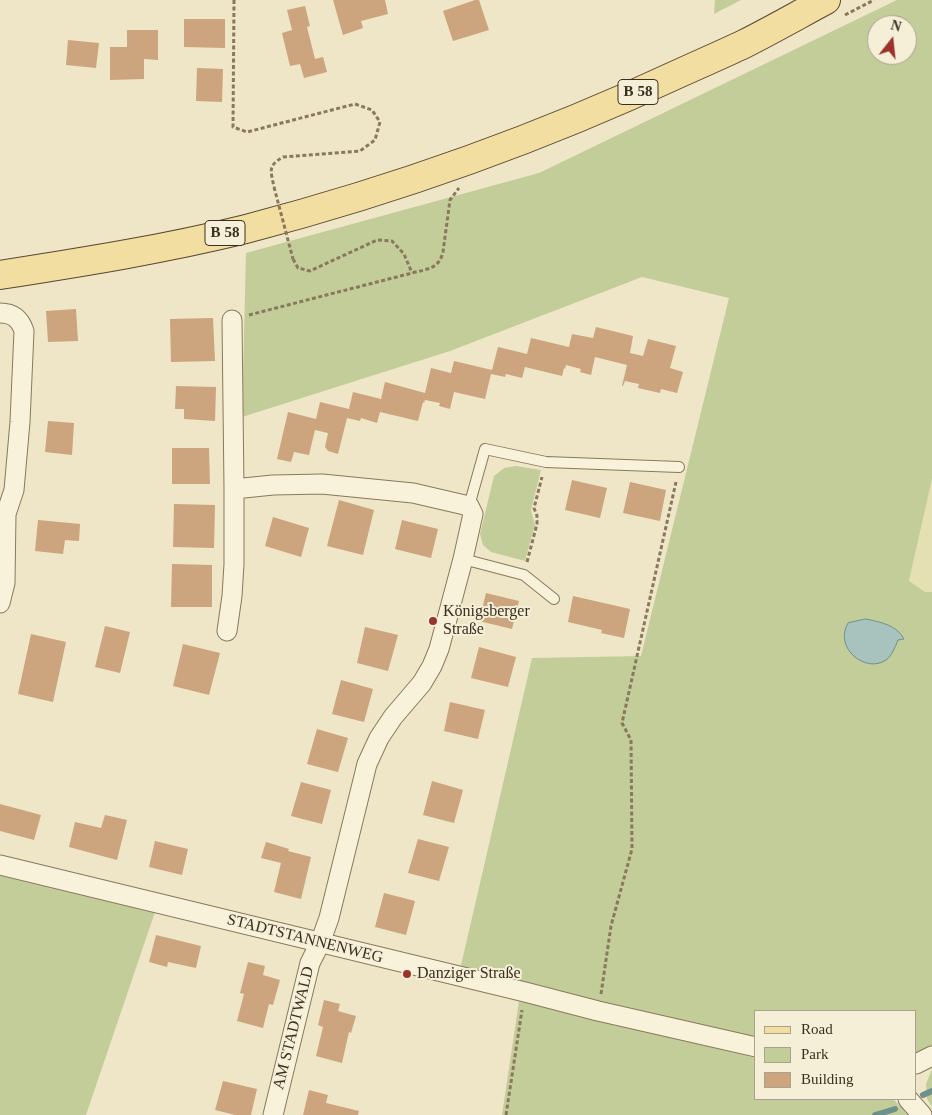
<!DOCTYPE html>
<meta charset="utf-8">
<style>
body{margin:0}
#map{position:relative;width:932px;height:1115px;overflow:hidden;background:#eee6c7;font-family:Georgia,serif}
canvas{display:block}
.legend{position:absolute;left:754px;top:1010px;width:162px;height:90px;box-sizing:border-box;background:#f6efd7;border:1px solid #aba28e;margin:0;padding:6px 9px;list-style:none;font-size:15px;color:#3b2f20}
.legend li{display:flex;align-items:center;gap:10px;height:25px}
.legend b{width:25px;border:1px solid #aba28e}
.north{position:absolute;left:867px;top:15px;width:50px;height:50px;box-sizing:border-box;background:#f6efd7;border:1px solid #aba28e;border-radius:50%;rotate:16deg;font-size:14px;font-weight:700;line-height:20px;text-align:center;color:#3b2f20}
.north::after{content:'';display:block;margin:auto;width:18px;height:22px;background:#99342c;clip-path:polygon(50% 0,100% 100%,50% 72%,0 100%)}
</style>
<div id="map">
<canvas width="932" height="1115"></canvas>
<ul class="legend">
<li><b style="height:6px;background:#f1dea0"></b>Road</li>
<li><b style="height:14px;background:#c3cd9a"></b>Park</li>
<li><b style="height:14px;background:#cca47d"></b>Building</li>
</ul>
<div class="north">N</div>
</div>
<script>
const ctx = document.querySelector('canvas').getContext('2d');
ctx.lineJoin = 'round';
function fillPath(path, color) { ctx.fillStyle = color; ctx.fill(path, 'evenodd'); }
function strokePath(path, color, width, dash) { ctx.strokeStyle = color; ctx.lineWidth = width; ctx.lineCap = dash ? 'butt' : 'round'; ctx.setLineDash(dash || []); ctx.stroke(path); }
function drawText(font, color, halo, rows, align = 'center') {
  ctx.font = font + ' Georgia,serif'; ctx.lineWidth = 4; ctx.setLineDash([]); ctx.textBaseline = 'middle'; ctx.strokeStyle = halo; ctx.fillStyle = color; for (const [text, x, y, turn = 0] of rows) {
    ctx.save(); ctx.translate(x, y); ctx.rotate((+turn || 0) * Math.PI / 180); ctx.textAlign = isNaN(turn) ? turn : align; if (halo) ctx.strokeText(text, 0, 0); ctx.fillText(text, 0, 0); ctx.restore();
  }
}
fillPath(new Path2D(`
 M932,479V592H925L909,582Z`), '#e4e0b4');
fillPath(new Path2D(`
 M715,0H741L714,14Z
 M897,0H932V479L909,581L925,592H932V1046L916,1054V1011H756V1042L459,974L532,658L641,656L729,298L642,277L450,351L242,417L246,253L539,173ZM877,25H907V55H877Z
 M516,466L541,470L531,510L535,525L525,561L491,552L483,545L480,534L494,476L504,468Z
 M0,874L155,912L86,1115H0Z
 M519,1001L756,1058V1099H893L909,1115H502Z
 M932,1069V1107L927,1099L926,1084Z`), '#c3cd9a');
const water = new Path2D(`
 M866,619C880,622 897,625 904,639L898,640C895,647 892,656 886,660C866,674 833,648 848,623Z`);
fillPath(water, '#a8c2bd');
strokePath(water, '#6e918b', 1);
strokePath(new Path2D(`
 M923,1095L932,1091
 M875,1115L895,1109`), '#6e918b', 6);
fillPath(new Path2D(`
 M333,0H385L388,14L361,21L363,28L343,35Z
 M475,0H479L489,30L453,41L443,11Z
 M305,6L310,26L307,27L315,59L323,57L327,72L304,78L300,64L290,66L282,33L292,30L287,10Z
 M184,19H225V48L184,47Z
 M127,30H158V60L144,59V79L110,80V47H127Z
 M68,40L99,43L96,68L66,65Z
 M197,68L223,69L222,102L196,101Z
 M76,309L78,341L48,342L46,311Z
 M213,318L215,361L171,362L170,319Z
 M596,327L633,336L630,353L643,356L648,339L676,346L670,368L683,372L677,393L661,389L660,393L638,388L639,384L625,381L623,386H622L627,365L595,357L591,375L580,372L581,369L566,365L565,369L564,368L562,376L525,367L522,378L506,374L505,377L491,374L485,399L454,392L450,409L439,406L440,403L425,400L424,403L423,402L418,421L380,412L377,423L361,418L360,421L347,418L338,454L328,451L325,447L328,433L315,430L309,455L294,452L291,462L277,459L288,412L316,419L320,402L349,409L353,392L381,399L385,382L425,393L431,368L451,373L454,361L492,370L498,347L527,354L531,338L569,347L572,334L593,338Z
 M176,386L216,387L215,421L184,419V409H175Z
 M48,421L74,423L72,455L45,452Z
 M172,448H209L210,484H172Z
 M572,480L607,488L600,518L565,510Z
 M630,482L666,490L660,521L623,513Z
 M339,500L374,510L363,555L327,546Z
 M174,504L215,505L214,548L173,547Z
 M273,517L309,528L301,557L265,546Z
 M38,520L80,524L79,541L65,540L63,554L35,551Z
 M402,520L438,529L431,558L395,549Z
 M172,564L212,565V607H171Z
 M486,593L519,601L512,629L479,621Z
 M573,596L630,609L624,638L601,633L602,630L568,622Z
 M105,626L130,632L120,673L95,667Z
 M365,627L398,635L388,671L357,663Z
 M31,634L66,642L53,702L18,694Z
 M183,644L220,653L209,695L173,686Z
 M479,647L516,657L508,687L471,678Z
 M341,680L373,689L364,722L332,714Z
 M450,702L485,710L478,739L444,731Z
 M317,729L348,738L338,772L307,764Z
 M432,781L463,790L454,823L423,815Z
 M301,782L331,790L322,824L291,816Z
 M0,804L41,815L34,840L0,831Z
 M105,815L127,820L117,860L69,847L75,822L101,828Z
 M418,839L449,847L439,881L408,873Z
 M155,841L188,849L182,875L149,867Z
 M266,842L289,849L288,851L311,857L301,899L274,892L281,863L261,858Z
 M384,893L415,901L406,935L375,927Z
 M156,935L201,946L196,968L168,962L167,967L149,962Z
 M248,962L265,966L263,975L280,980L273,1005L269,1004L263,1028L237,1021L244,994L240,993Z
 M324,1000L340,1004L338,1011L356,1016L351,1033L349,1032L342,1063L316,1056L323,1027L318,1025Z
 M223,1081L257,1089L251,1115H235L215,1110Z
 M309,1090L328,1095L326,1103L359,1111L358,1115H303Z`), '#cca47d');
const service = new Path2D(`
 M469,506L485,449L546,462L679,467
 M463,559L524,575L554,599`);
const minor = new Path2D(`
 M0,313C13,313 20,319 24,331L20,422L14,490L6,514L5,583L0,603
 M232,320L234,489L273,485L322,484L413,493L469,506L473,514L463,559L439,649L432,666L422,683L393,717L379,738L367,764L329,918L320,943L310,963L273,1115
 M227,631L232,596L234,564V489
 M0,865L525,992L598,1011L756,1047
 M916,1064L932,1056
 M908,1099L922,1115`);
const primary = new Path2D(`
 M0,275C83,262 165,249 246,229C395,190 541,138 680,73C702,63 723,54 744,44C772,30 798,15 826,0`);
strokePath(service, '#8a785c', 12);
strokePath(minor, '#8a785c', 21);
strokePath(primary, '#584630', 30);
strokePath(new Path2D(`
 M234,0L233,127L247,132L355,104L372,110L380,122L375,140L360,151L283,157C267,166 271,171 274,187
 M845,15L874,0
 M293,259L298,268L310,271L377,240L392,241L404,254L412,273
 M249,315L412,273C427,269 439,269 443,252L450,200L459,188
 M527,562L537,524V516L534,508L542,477
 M601,994L611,926L632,849L631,740L622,723L676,482
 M506,1115L522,1010`), '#8a785c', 3, [4, 2.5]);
strokePath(service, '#f9f2da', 10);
strokePath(minor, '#f9f2da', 19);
strokePath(primary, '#f1dea0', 28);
strokePath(new Path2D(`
 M274,187L293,259`), '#8a785c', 3, [4, 2.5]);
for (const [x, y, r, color] of [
 [433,621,5,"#99342c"],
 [407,974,5,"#99342c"]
]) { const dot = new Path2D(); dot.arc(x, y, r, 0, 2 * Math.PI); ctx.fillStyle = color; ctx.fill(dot); strokePath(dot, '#f6efd7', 2); }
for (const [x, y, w] of [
 [638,92,40],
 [225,233,40]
]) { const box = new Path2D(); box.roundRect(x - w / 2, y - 12.5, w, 25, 4); ctx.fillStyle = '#f6efd7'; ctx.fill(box); strokePath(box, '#3b2f20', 1); }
drawText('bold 15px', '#3b2f20', null, [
 ["B 58",638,92],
 ["B 58",225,233]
]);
drawText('16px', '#3b2f20', '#f6efd7', [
 ["Königsberger",443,612],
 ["Straße",443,630],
 ["Danziger Straße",417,974]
], 'left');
drawText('16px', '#3b2f20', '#f6efd7', [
 ["STADTSTANNENWEG",305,939,14],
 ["AM STADTWALD",294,1028,-76]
]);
</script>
